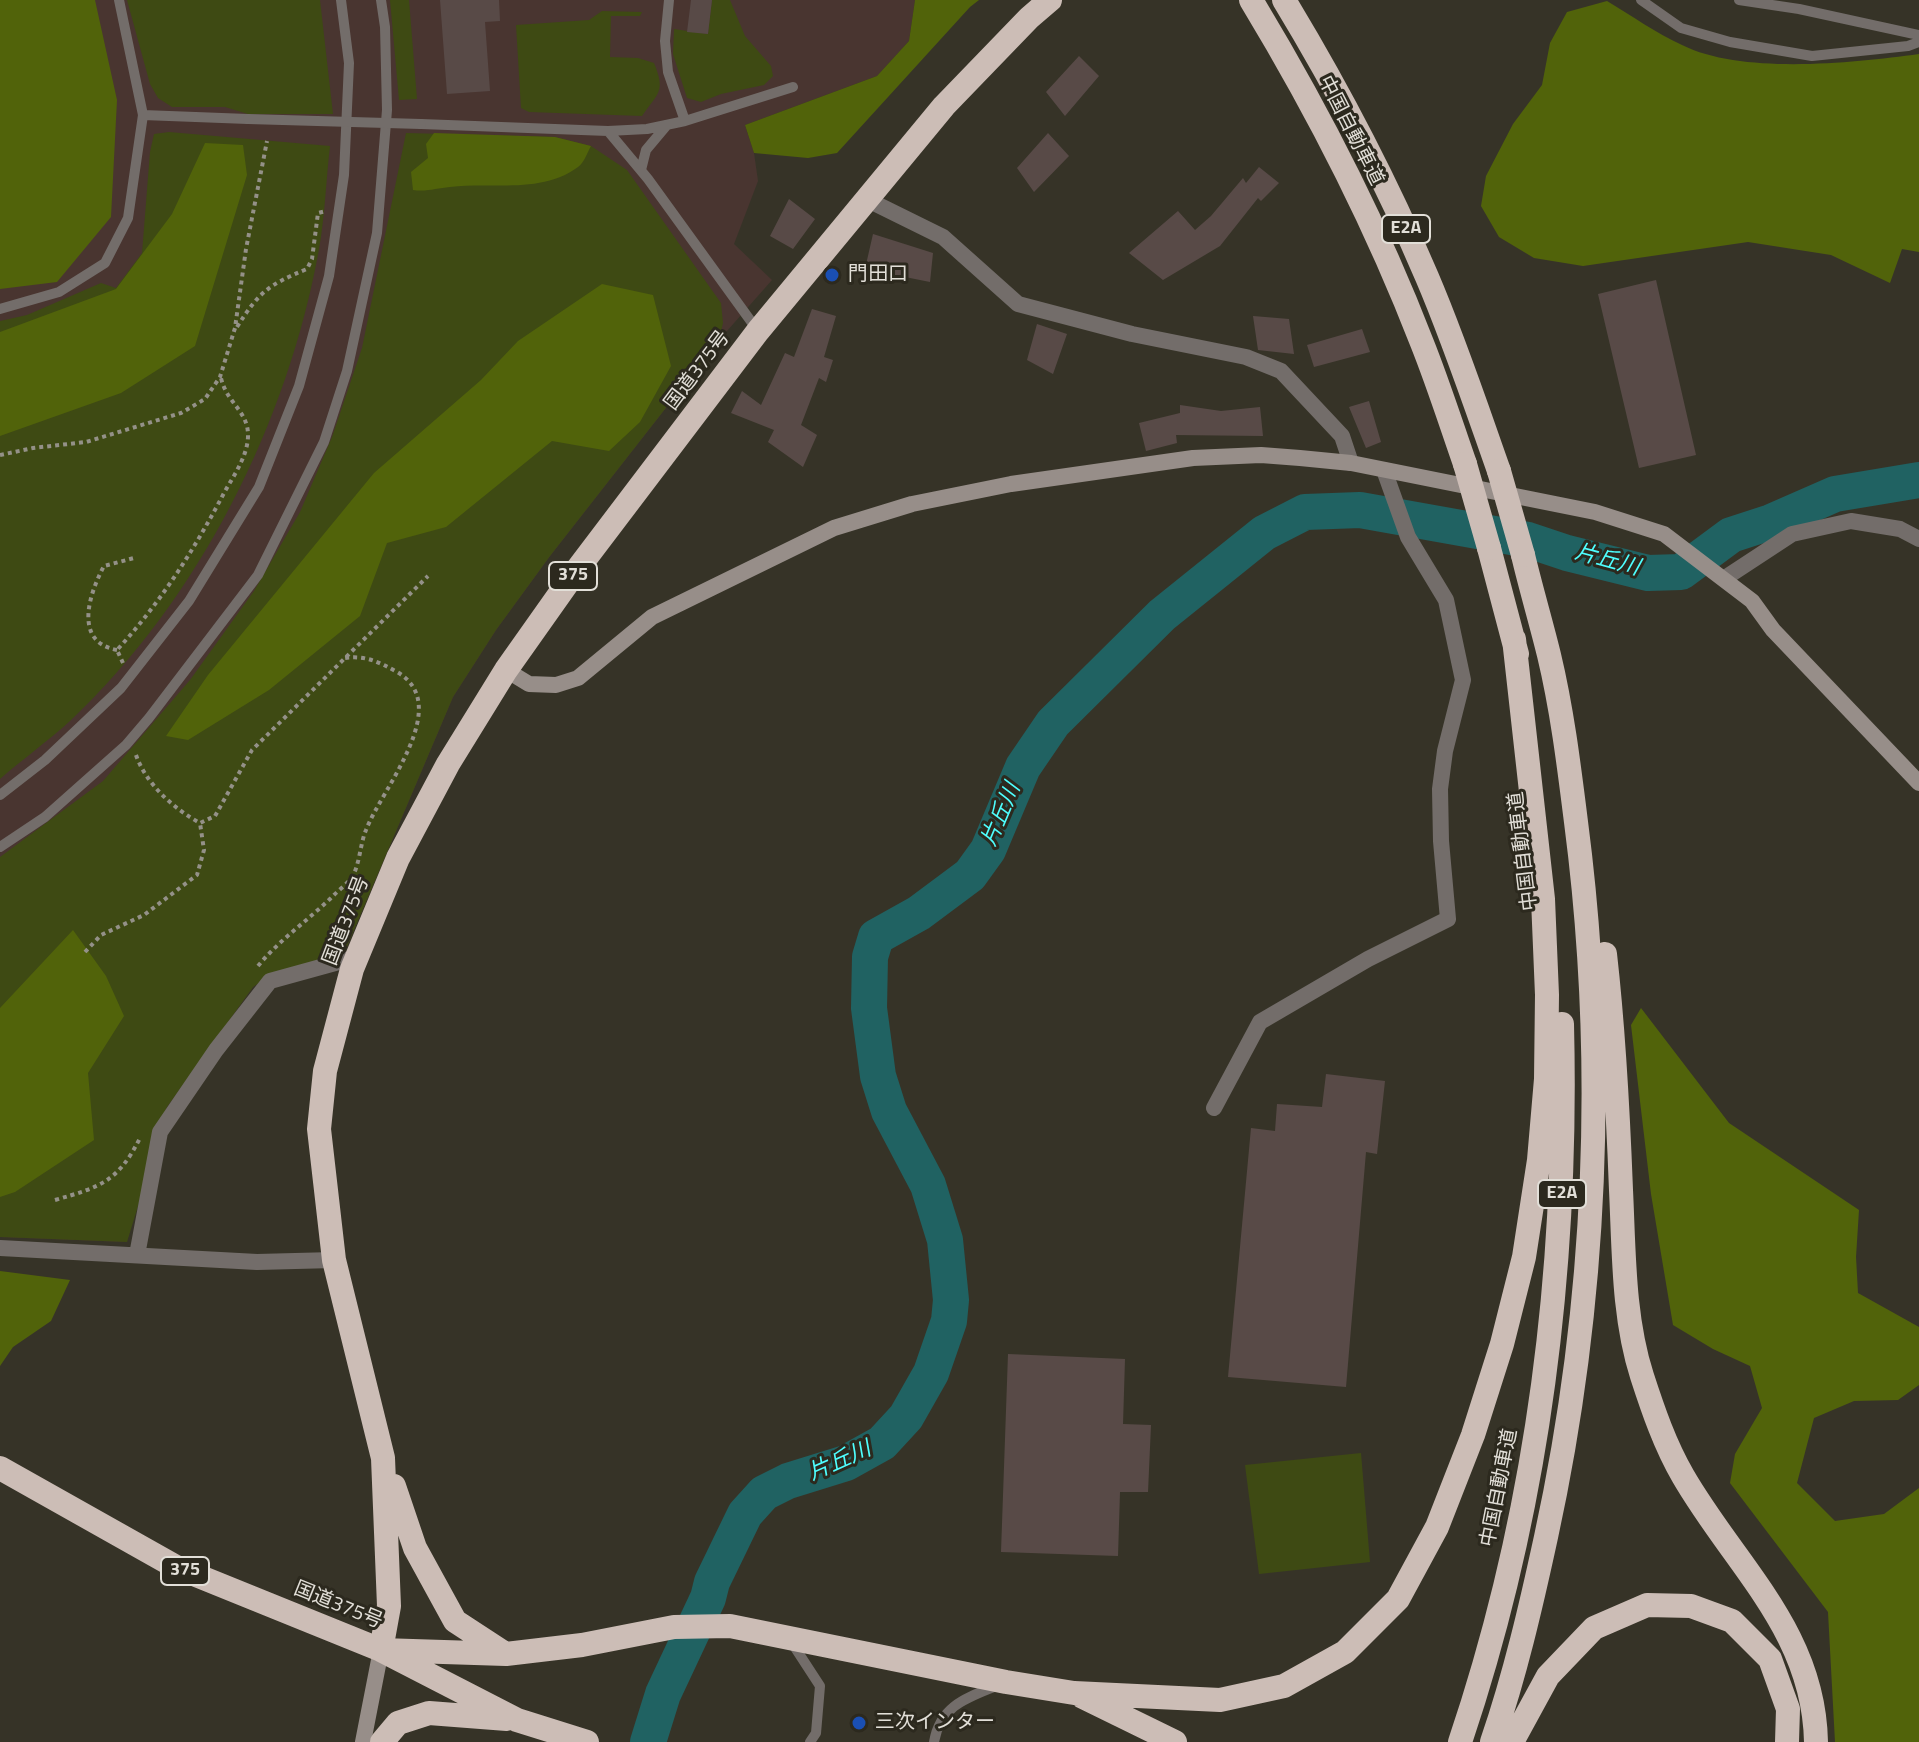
<!DOCTYPE html>
<meta charset="utf-8">
<style>
body{margin:0}
canvas{display:block;background:#363327}
</style>
<canvas width="1919" height="1742"></canvas>
<script>
const ctx = document.querySelector('canvas').getContext('2d');
ctx.lineJoin = 'round';
function fillPath(path, color) { ctx.fillStyle = color; ctx.fill(path, 'evenodd'); }
function strokePath(path, color, width, dash) { ctx.strokeStyle = color; ctx.lineWidth = width; ctx.lineCap = dash ? 'butt' : 'round'; ctx.setLineDash(dash || []); ctx.stroke(path); }
function drawText(font, color, halo, rows, align = 'center') {
  ctx.font = font + ' "Titillium Web","Noto Sans JP",sans-serif'; ctx.lineWidth = 6; ctx.setLineDash([]); ctx.textBaseline = 'middle'; ctx.strokeStyle = halo; ctx.fillStyle = color; for (const [text, x, y, turn = 0] of rows) {
    ctx.save(); ctx.translate(x, y); ctx.rotate((+turn || 0) * Math.PI / 180); ctx.textAlign = isNaN(turn) ? turn : align; if (halo) ctx.strokeText(text, 0, 0); ctx.fillText(text, 0, 0); ctx.restore();
  }
}
fillPath(new Path2D(`
 M0,0H915L909,41L877,76L745,125L754,153L758,181L734,244L772,280L719,340L550,556L496,630L453,697L343,956L273,973L253,987L167,1107L152,1141L127,1242L0,1237Z`), '#493530');
fillPath(new Path2D(`
 M127,0H320L333,114H248L225,107H172L158,98L150,84Z
 M390,0H409L417,99L399,100Z
 M712,0H730L745,36L771,66L773,76L764,85L721,94L701,102L687,98L673,54L674,29L708,34Z
 M602,11L642,12L640,16H611L610,57L638,58L654,63C666,92 658,93 642,116L529,112L521,108L516,25L589,20Z
 M169,132L330,146C326,180 325,215 319,249C288,422 199,600 70,721C48,741 23,759 0,779V321L27,315L101,283L116,288L142,253L150,152L154,134Z
 M406,133L555,137L591,146L627,170L721,303L723,323L719,340L550,556L496,630L453,697L343,956L273,973L253,987L167,1107L152,1141L146,1180L127,1242L0,1237V857L103,781L190,680L254,591L300,512L332,437L362,348Z
 M1361,1453L1370,1562L1259,1574L1245,1465Z`), '#3e4a13');
fillPath(new Path2D(`
 M0,0H95L117,100L111,217L57,282L0,289Z
 M915,0H979L970,7L837,153L808,158L754,153L745,125L877,76L909,41Z
 M1607,1C1632,16 1656,33 1682,45C1742,75 1853,63 1919,54V252L1902,249L1890,283L1831,255L1748,242L1583,266L1534,258L1499,237L1481,206L1486,176L1513,124L1542,85L1550,43L1567,12Z
 M434,133L555,137L591,146C587,153 584,163 578,167C542,194 491,182 450,187C437,188 427,192 413,190L411,172L428,158L426,144Z
 M205,143L243,145L247,175L195,346L121,393L0,436V332L116,289L172,214Z
 M602,284L653,295L671,366L640,422L609,451L552,441L446,527L387,543L360,616L269,690L188,740L166,736L208,675L374,473L481,380L518,341Z
 M73,930L106,976L124,1016L88,1073L94,1140L15,1192L0,1197V1008Z
 M1641,1008L1729,1123L1859,1210L1856,1257L1858,1293L1919,1327V1385L1898,1400L1854,1401L1814,1418L1797,1483L1835,1521L1884,1514L1919,1488V1742H1835L1828,1612L1730,1483L1735,1454L1762,1408L1750,1366L1713,1349L1673,1325L1651,1194L1631,1025Z
 M0,1271L70,1280L51,1321L13,1347L0,1366Z`), '#51630a');
strokePath(new Path2D(`
 M648,1742L663,1694L708,1598L712,1582L745,1514L764,1493L788,1481L846,1463L882,1443L906,1417L931,1373L949,1321L951,1300L945,1240L928,1185L889,1111L878,1076L869,1008L870,957L876,937L919,913L970,875L988,850L1023,767L1053,723L1162,615L1264,533L1305,512L1360,510L1528,540L1567,553L1648,573L1681,572L1731,535L1771,522L1835,494L1919,480`), '#206262', 36);
fillPath(new Path2D(`
 M440,0H499L500,21L485,22L490,91L447,94Z
 M691,0H712L708,34L687,32Z
 M1079,56L1099,76L1065,116L1046,92Z
 M1048,133L1069,156L1034,192L1017,168Z
 M1259,167L1279,183L1261,201L1258,198L1220,246L1163,280L1129,253L1178,211L1195,230L1211,216L1243,178L1246,183Z
 M789,199L815,219L793,249L770,236Z
 M873,234L933,253L930,282L865,269Z
 M1656,280L1696,455L1639,468L1598,294Z
 M812,309L836,316L824,357L833,360L826,382L819,378L801,425L817,435L803,467L768,442L774,430L731,413L742,391L761,405L785,353L794,357Z
 M1253,316L1289,319L1294,354L1258,350Z
 M1037,324L1067,334L1053,374L1027,360Z
 M1362,329L1370,352L1314,367L1307,345Z
 M1369,401L1381,442L1366,448L1349,407Z
 M1180,405L1221,411L1260,407L1263,436L1176,435L1177,443L1146,451L1139,423L1180,413Z
 M1326,1074L1385,1081L1377,1154L1366,1152L1346,1387L1228,1377L1251,1128L1275,1131L1277,1104L1322,1107Z
 M1008,1354L1125,1359L1123,1424L1151,1425L1148,1492H1120L1118,1556L1001,1552Z`), '#584a47');
strokePath(new Path2D(`
 M237,327C259,292 268,285 307,269L312,259L318,213L326,211
 M0,455L33,448L86,442L181,413L205,399L220,377L235,328L246,249L267,141
 M117,650C73,642 89,594 104,566L134,558
 M123,663L117,650C161,602 194,550 224,493C234,475 247,457 248,437C249,411 227,404 221,378
 M136,755C146,784 174,809 200,823L215,816L252,750L428,576
 M85,952L101,935L144,915L197,875L204,850L200,823
 M258,966C280,939 310,919 334,895C340,889 348,883 352,877C360,864 360,844 366,830C381,790 455,705 397,672C379,662 365,655 345,658
 M55,1200C100,1187 118,1182 140,1138`), '#949188', 4, [4, 4]);
strokePath(new Path2D(`
 M669,0L665,41L668,72L685,121
 M1641,0L1681,28L1730,42L1812,56L1908,46L1919,42
 M1739,0L1799,9L1919,35
 M143,115L248,119
 M421,124L608,131L647,129L685,121L793,87
 M608,131L648,179L758,331
 M641,170L646,150L667,125
 M0,309L59,292L105,263L128,218L143,115L119,0
 M0,795L45,760L121,688L189,601L259,487L299,386L329,276L344,175L349,63L341,0
 M0,847L45,817L126,745L149,718L258,575L324,442L347,371L377,233L387,110L385,27L381,0
 M792,1643L820,1686L816,1733L810,1742
 M934,1742C940,1706 966,1698 996,1686`), '#736d6a', 10);
strokePath(new Path2D(`
 M868,200L943,237L1018,304L1132,334L1246,357L1281,371L1342,436L1351,463
 M1725,578L1792,534L1851,521L1900,529L1919,539
 M1214,1108L1260,1022L1368,959L1448,919L1441,841L1440,789L1445,751L1463,680L1446,600L1408,537L1384,470
 M0,1248L257,1262L334,1260
 M137,1255L160,1132L216,1050L270,981L357,957`), '#736d6a', 16);
strokePath(new Path2D(`
 M506,670L529,684L556,685L578,678L652,617L834,528L912,504L1011,484L1193,458L1261,455L1300,458L1351,463L1595,512L1664,534L1752,601L1773,630L1919,783
 M363,1742L381,1650`), '#978e89', 16);
strokePath(new Path2D(`
 M1251,0C1317,109 1376,224 1422,343C1438,383 1451,424 1465,464
 M1284,0C1338,89 1386,181 1427,277C1454,340 1476,406 1499,471
 M1489,548L1517,654
 M1605,954C1614,1033 1618,1111 1621,1190C1624,1251 1623,1317 1642,1376C1653,1410 1665,1445 1683,1476C1735,1566 1814,1631 1816,1742
 M0,1468L176,1567L381,1650L517,1720L587,1742
 M394,1486L415,1548L455,1621L504,1653
 M381,1650L506,1654L582,1645L674,1627L730,1626L1006,1682L1074,1693L1220,1700L1284,1686L1345,1652L1398,1599L1437,1527L1473,1435L1502,1344L1524,1257L1539,1160L1546,1079L1547,995L1543,899L1514,639
 M381,1650L389,1606L383,1458L334,1260L319,1129L325,1071L352,969L398,858L448,764L506,670L576,571L758,331L944,106L1029,18L1050,0
 M1083,1697L1175,1742
 M382,1742L398,1723L429,1713L507,1719
 M1460,1742C1538,1511 1568,1267 1562,1024
 M1492,1742C1515,1675 1531,1606 1546,1537C1597,1303 1607,1060 1576,822C1569,766 1562,709 1549,655C1541,622 1531,589 1523,555
 M1512,1742L1548,1676L1594,1628L1647,1605L1691,1606L1732,1621L1770,1659L1788,1709L1787,1742`), '#ccbdb6', 24);
strokePath(new Path2D(`
 M248,119L421,124`), '#736d6a', 10);
strokePath(new Path2D(`
 M1465,464L1489,548
 M1499,471L1523,555`), '#ccbdb6', 24);
for (const [x, y, r, color] of [
 [832,275,8,"#1a4fb4"],
 [859,1723,8,"#1a4fb4"]
]) { const dot = new Path2D(); dot.arc(x, y, r, 0, 2 * Math.PI); ctx.fillStyle = color; ctx.fill(dot); strokePath(dot, '#2c291e', 3); }
for (const [x, y, w] of [
 [1406,229,48],
 [573,576,48],
 [1562,1194,48],
 [185,1571,48]
]) { const box = new Path2D(); box.roundRect(x - w / 2, y - 14, w, 28, 6); ctx.fillStyle = '#2c291e'; ctx.fill(box); strokePath(box, '#e2dfd8', 2); }
drawText('bold 18px', '#e2dfd8', null, [
 ["E2A",1406,229],
 ["375",573,576],
 ["E2A",1562,1194],
 ["375",185,1571]
]);
drawText('20px', '#e2dfd8', '#2c291e', [
 ["中国自動車道",1350,131,63],
 ["国道375号",698,371,-53],
 ["中国自動車道",1524,851,-97],
 ["国道375号",347,921,-69],
 ["中国自動車道",1500,1488,-79],
 ["国道375号",338,1606,22]
]);
drawText('20px', '#e2dfd8', '#2c291e', [
 ["門田口",848,275],
 ["三次インター",875,1723]
], 'left');
drawText('italic 22px', '#4efefe', '#2c291e', [
 ["片丘川",1607,561,15],
 ["片丘川",1002,815,-67],
 ["片丘川",840,1462,-24]
]);
</script>
